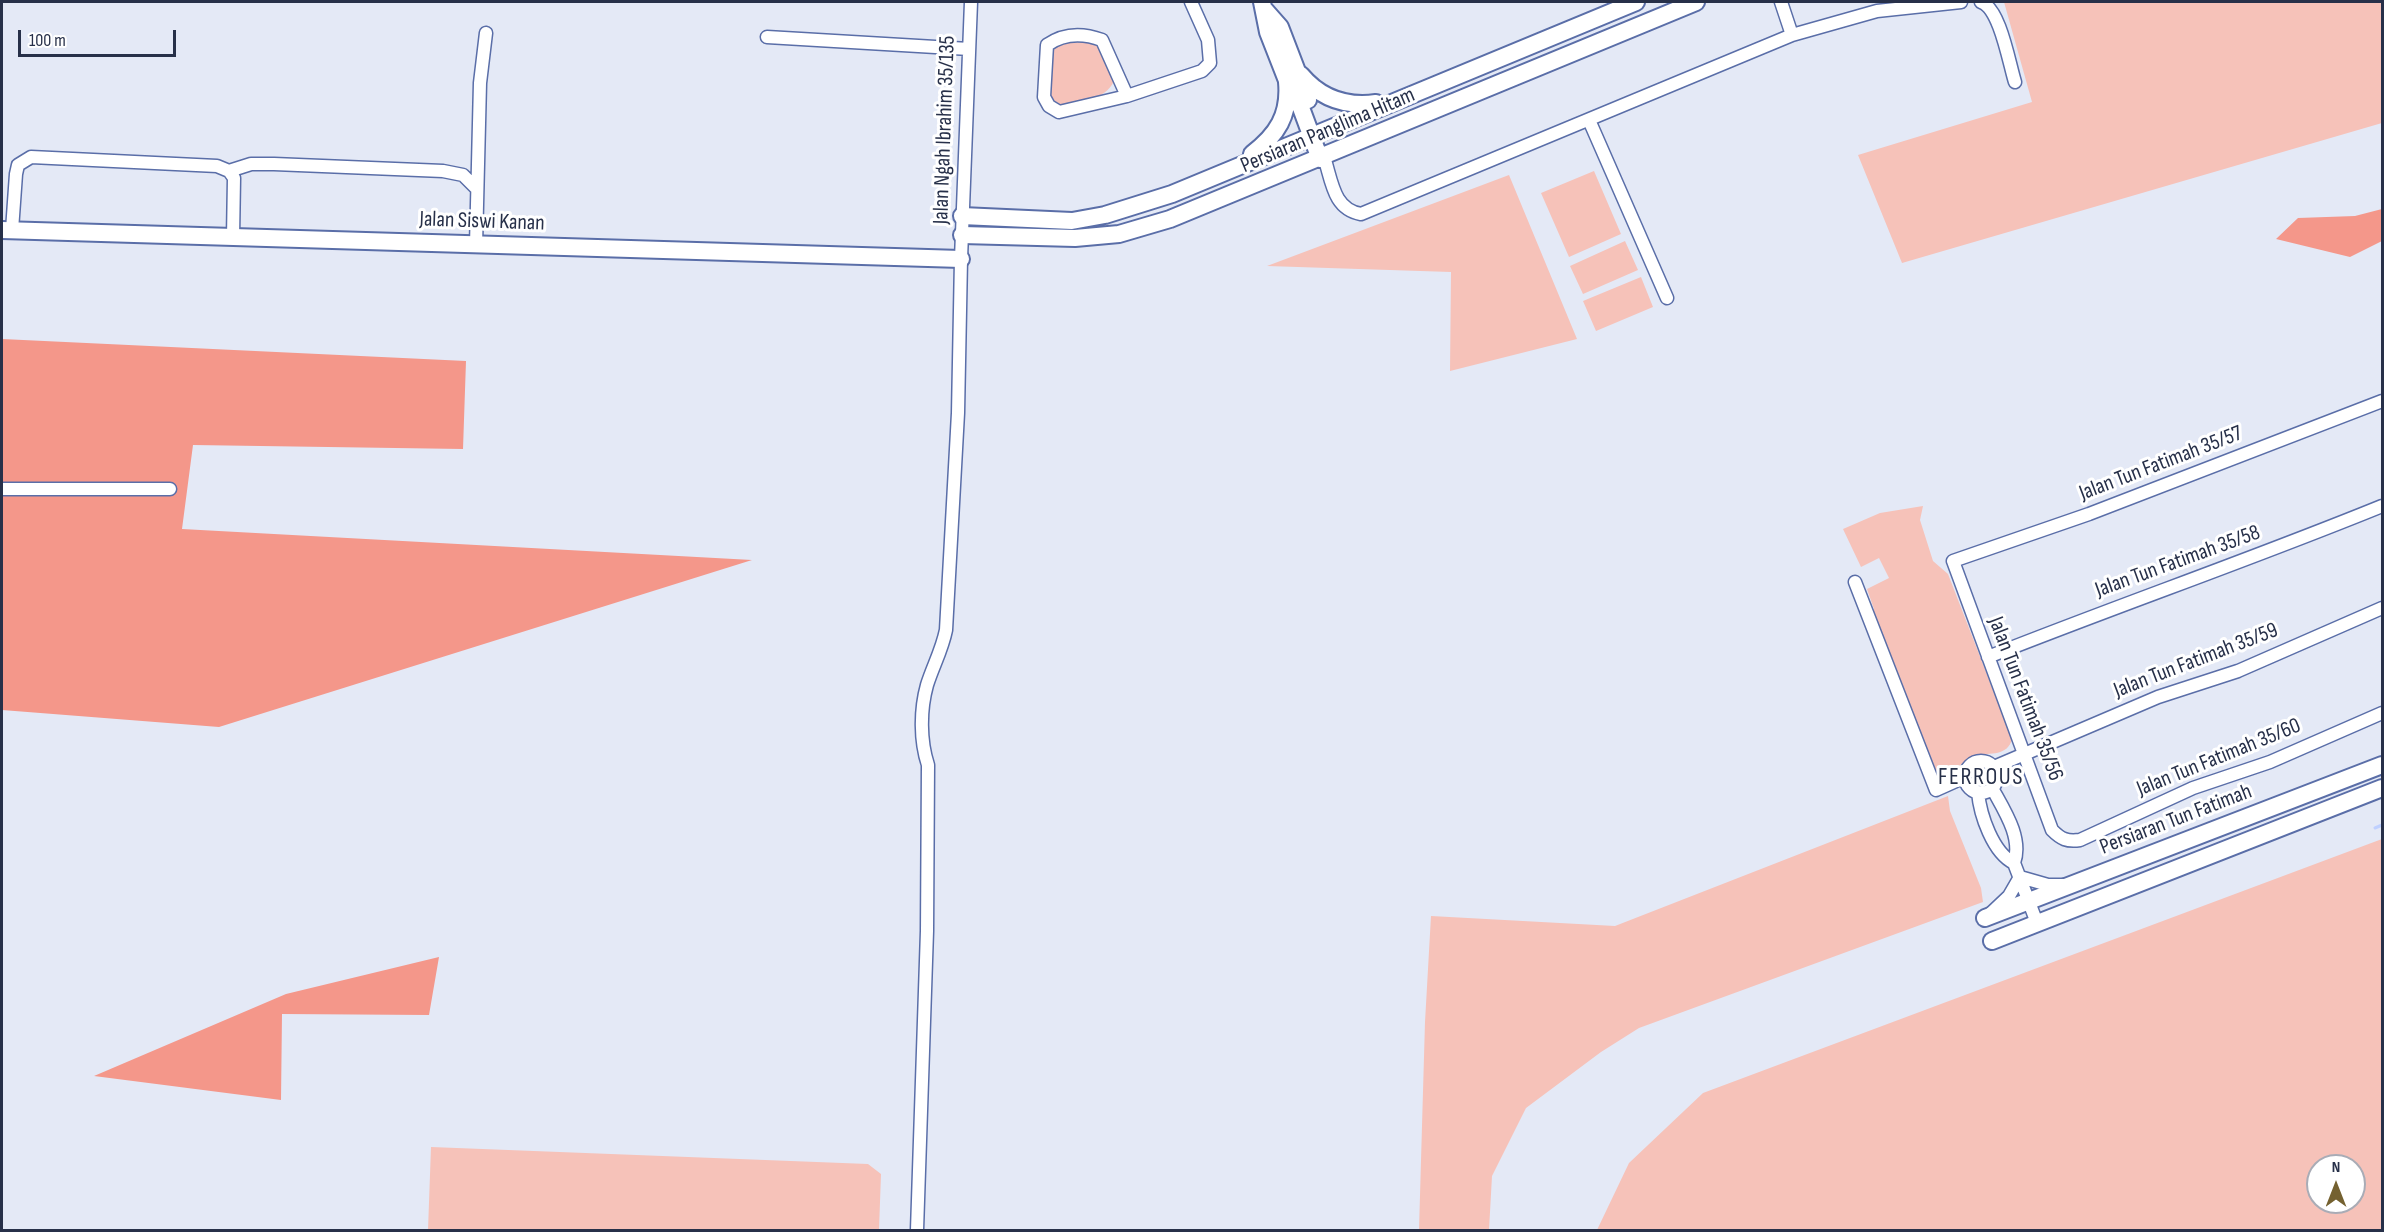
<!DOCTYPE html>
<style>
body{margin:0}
#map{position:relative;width:2384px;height:1232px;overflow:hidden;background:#e4e9f6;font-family:"Sofia Sans Condensed",sans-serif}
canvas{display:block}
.frame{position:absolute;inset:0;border:3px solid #273049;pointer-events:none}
.north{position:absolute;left:2306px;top:1154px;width:60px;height:60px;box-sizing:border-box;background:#fff;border:2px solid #a9acb6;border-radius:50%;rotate:0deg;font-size:16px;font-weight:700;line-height:24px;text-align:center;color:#273049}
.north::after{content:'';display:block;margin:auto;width:21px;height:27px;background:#746130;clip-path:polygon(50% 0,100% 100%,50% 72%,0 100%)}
.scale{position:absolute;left:18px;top:30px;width:158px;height:27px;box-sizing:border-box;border:3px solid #273049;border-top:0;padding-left:8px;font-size:18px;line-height:21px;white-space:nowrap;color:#273049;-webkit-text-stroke:4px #fff;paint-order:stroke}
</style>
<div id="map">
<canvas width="2384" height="1232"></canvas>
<div class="frame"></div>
<div class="north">N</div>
<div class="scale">100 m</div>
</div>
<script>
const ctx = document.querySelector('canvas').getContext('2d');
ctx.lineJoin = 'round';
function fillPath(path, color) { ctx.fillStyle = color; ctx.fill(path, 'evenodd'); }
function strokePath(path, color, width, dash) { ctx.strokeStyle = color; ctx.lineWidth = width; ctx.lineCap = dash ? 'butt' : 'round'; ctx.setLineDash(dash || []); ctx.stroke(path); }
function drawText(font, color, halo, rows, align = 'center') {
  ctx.font = font + ' "Sofia Sans Condensed",sans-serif'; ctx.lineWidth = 6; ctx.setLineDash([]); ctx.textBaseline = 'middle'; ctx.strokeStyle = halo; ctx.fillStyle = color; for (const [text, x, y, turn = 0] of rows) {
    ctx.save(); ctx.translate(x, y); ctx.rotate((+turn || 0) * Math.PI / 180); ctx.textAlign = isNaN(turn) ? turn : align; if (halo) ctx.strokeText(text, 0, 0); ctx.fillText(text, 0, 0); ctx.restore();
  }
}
fillPath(new Path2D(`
 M2004,2H2382V123L1902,263L1858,155L2032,102Z
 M1061,42L1096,43L1101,47L1114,81C1105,101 1080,100 1060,105L1051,98V53Z
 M1594,171L1621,234L1569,257L1541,193Z
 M1509,175L1577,339L1450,371L1451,272L1267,266Z
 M1625,241L1638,270L1583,294L1570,266Z
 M1641,277L1653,307L1596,331L1583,301Z
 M1923,506L1920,520L1933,561L1948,574L2012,739C2008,756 1990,753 1977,755C1960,758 1954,783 1932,768L1871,611L1874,609L1867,589L1889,578L1879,558L1861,567L1843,529L1880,513Z
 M1948,796L1950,811L1981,888L1983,902L1639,1028L1601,1052L1526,1108L1492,1176L1489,1230H1419L1425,1022L1431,916L1615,926Z
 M2382,839V1230H1597L1629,1163L1703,1093ZM2318,1166H2354V1202H2318Z
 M431,1147L868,1164L881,1174L879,1230H428Z`), '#f6c2b9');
fillPath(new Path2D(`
 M2382,209V241L2350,257L2276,239L2298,218L2355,216Z
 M2,339L466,361L463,449L193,445L182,529L752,560L219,727L2,710Z
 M439,957L429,1015L282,1014L281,1100L94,1076L286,994Z`), '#f4978a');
strokePath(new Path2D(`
 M2375,828L2382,825`), '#bfd0ff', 3);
const street = new Path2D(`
 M1781,2L1792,35
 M1981,2C2000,8 2009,63 2015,82
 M767,37L969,49
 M1127,96L1102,40C1083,33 1064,33 1047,45L1044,97L1049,106L1059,112L1127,96L1202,71L1210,63L1208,40L1191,2
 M1589,120L1667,298
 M1324,157C1332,181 1333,209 1361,214L1792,35L1877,11L1961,2
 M229,171L251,164H274L443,171L463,175L477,189
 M12,230L16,174L18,165L31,157L217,166L229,171L234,178L233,237
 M476,245L480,83L486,33
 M2382,401L2089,514L1953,561L2052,830C2061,839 2067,842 2080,840L2193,788L2270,762L2382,713
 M2,489H170
 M1855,582L1936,790L1965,777
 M1988,657C2119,605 2252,559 2382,506
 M1965 777a16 16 0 1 1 32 0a16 16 0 1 1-32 0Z
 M1994,767L2158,697L2238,671L2382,608
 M1992,788C2004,810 2023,838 2014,863L2037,923
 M1978,792C1980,815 1993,853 2014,863
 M1991,913L2009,896L2020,877L2048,885H2065
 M917,1230L927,931L928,765C920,741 920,710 927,685C933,666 942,650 946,630L958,413L961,259L971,2`);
const secondary = new Path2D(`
 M1262,2L1268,32L1286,78L1294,89L1320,159
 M1265,10L1280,27L1308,100
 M1301,75C1321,99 1346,107 1376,103
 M1252,154C1277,135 1290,115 1287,82
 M962,216L1072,221L1105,215L1172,194L1636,2
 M2,230L961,259
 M962,235L1075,238L1119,234L1170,219L1696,2
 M1985,918L2382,765
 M1992,941L2382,788`);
strokePath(street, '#5a6ea8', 15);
strokePath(secondary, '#5a6ea8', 20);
strokePath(street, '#fff', 12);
strokePath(secondary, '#fff', 16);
drawText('22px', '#273049', '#fff', [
 ["Jalan Ngah Ibrahim 35/135",945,130,-88],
 ["Persiaran Panglima Hitam",1328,131,-23],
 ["Jalan Siswi Kanan",482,222,2],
 ["Jalan Tun Fatimah 35/57",2161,464,-21],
 ["Jalan Tun Fatimah 35/58",2178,562,-20],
 ["Jalan Tun Fatimah 35/59",2196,661,-21],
 ["Jalan Tun Fatimah 35/56",2025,699,69],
 ["Jalan Tun Fatimah 35/60",2219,758,-22],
 ["Persiaran Tun Fatimah",2176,820,-21]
]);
ctx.letterSpacing = '1.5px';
drawText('24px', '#273049', '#fff', [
 ["FERROUS",1981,778]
]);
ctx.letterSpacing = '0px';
</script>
